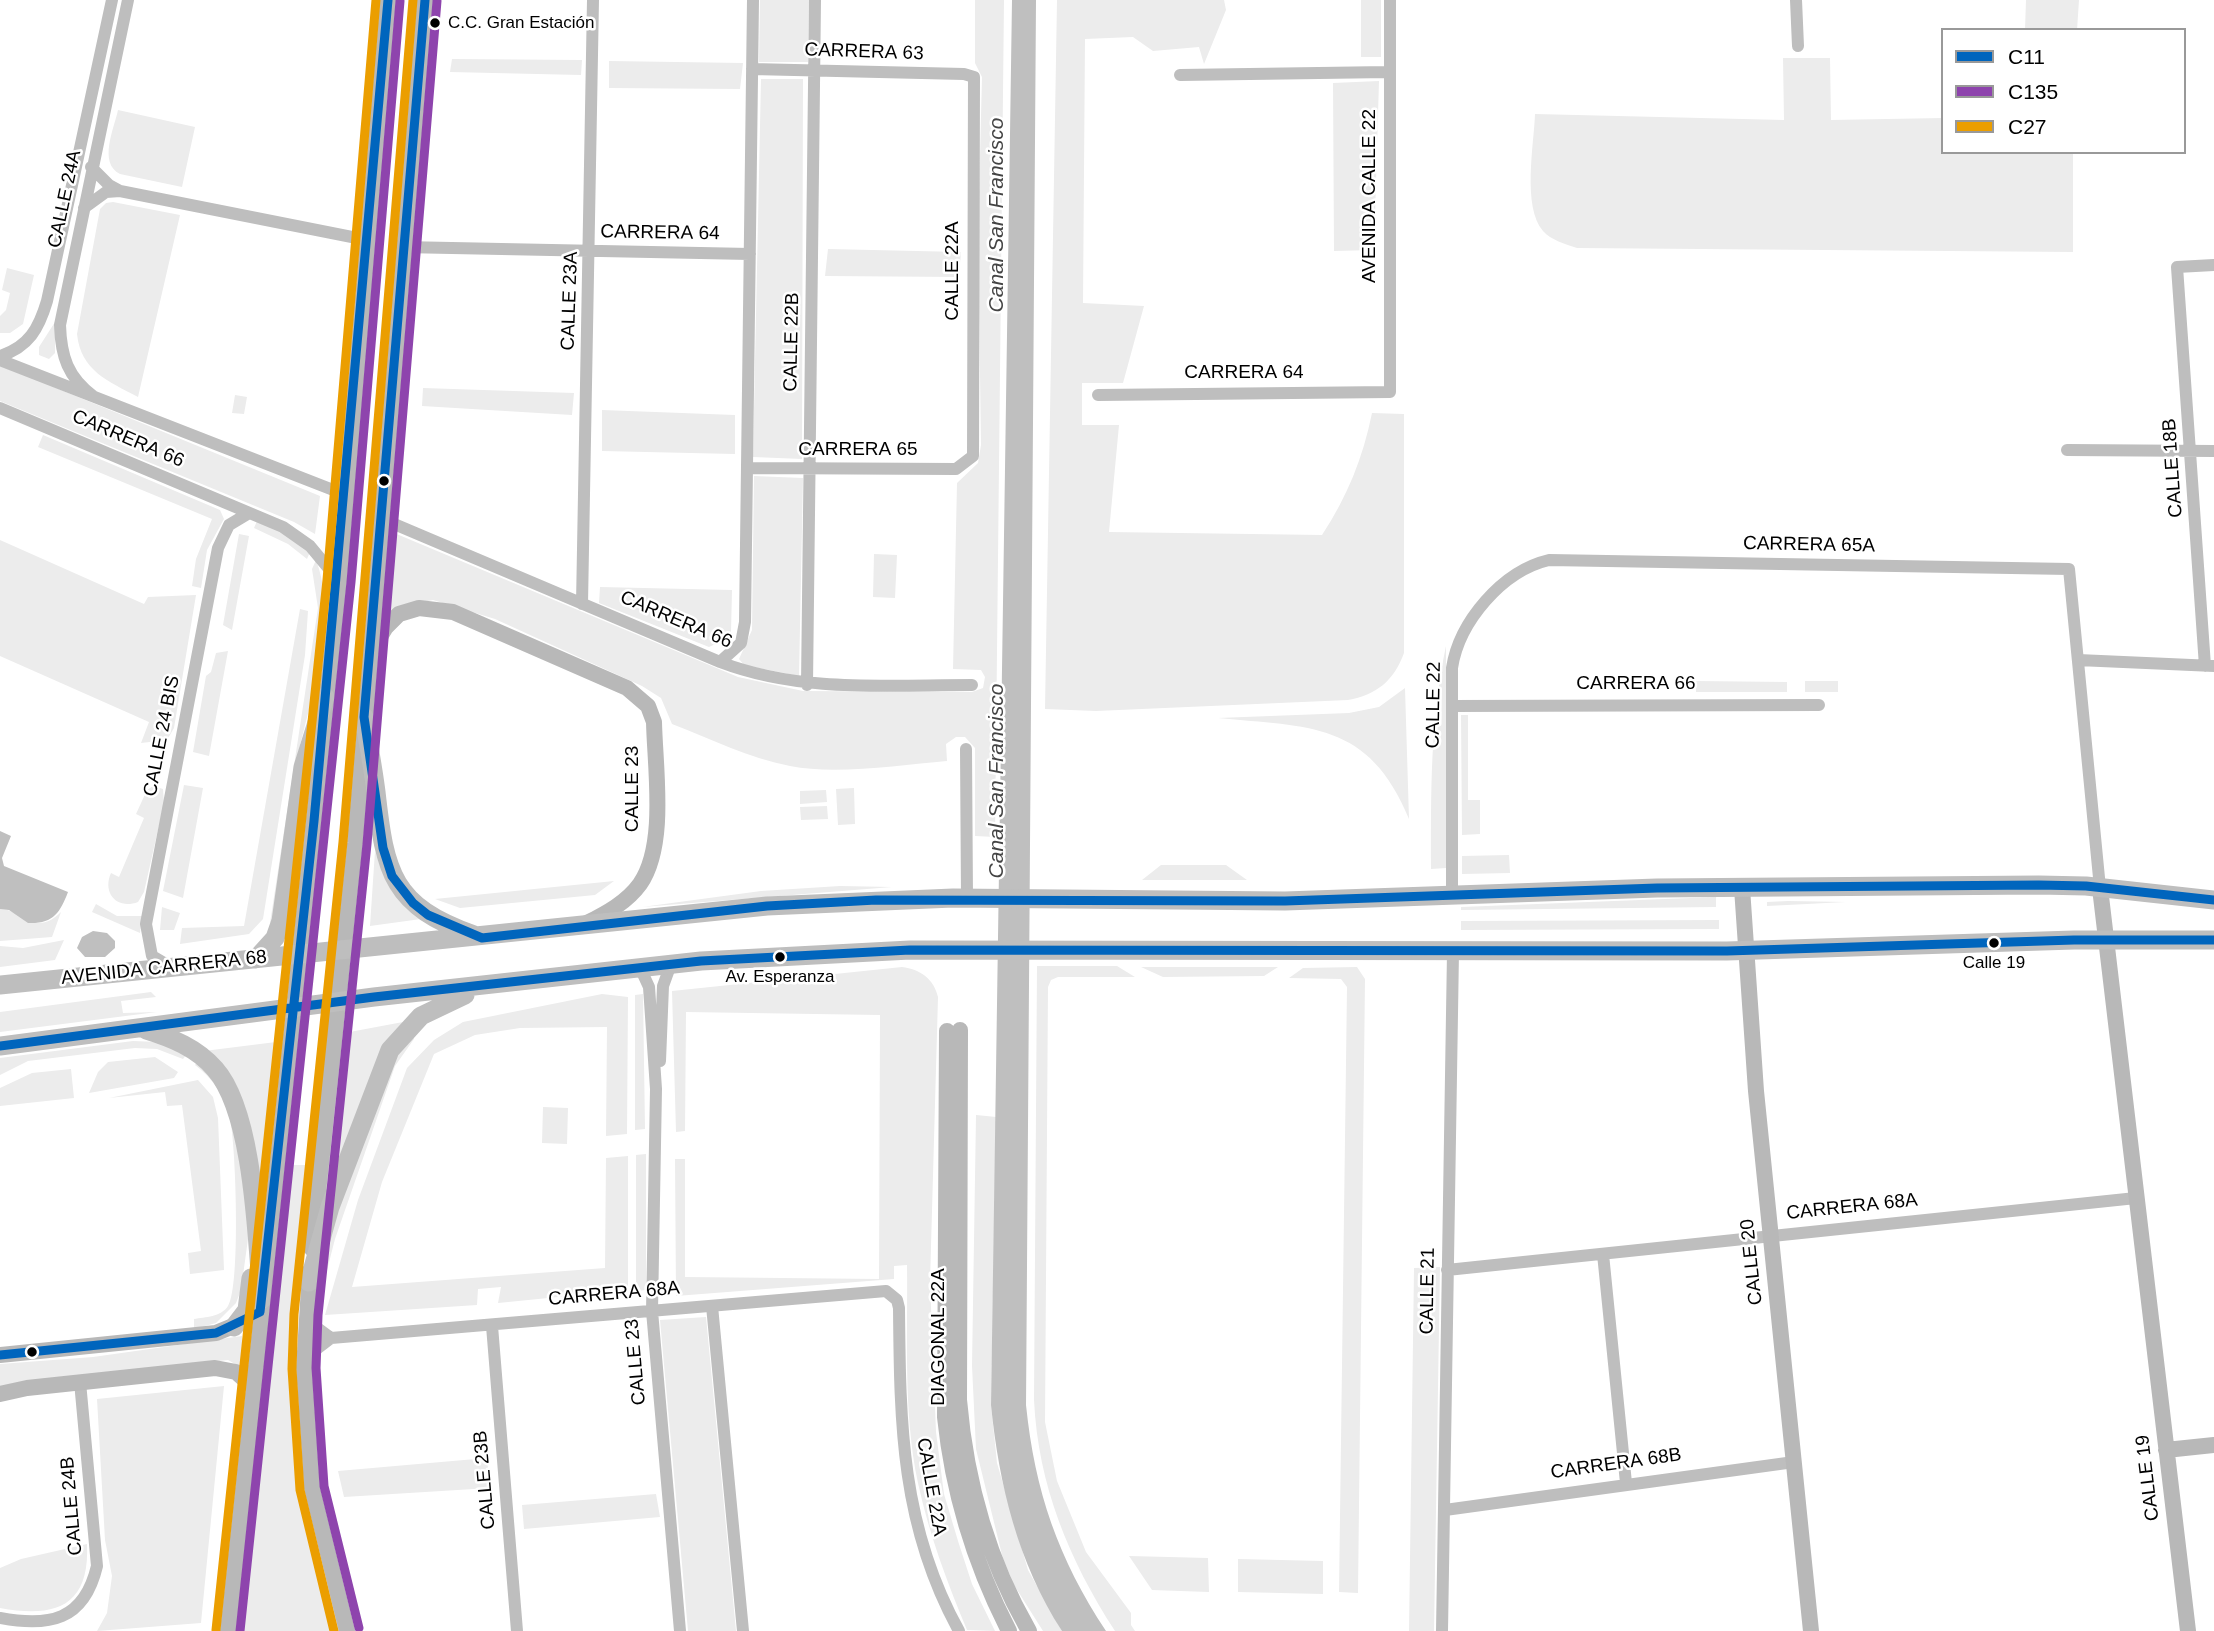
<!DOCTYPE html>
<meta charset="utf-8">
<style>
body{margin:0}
#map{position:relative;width:2214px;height:1631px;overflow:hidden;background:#fff;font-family:Arial,sans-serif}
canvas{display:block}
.legend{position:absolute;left:1941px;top:28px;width:245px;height:126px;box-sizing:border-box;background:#fff;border:2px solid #999;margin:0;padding:9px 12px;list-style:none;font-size:21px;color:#000}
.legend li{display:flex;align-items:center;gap:14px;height:35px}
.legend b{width:35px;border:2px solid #999}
</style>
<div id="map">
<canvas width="2214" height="1631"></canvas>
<ul class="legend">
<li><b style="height:9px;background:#0065bd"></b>C11</li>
<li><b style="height:9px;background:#8e44ad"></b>C135</li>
<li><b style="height:9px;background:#eb9e00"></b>C27</li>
</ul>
</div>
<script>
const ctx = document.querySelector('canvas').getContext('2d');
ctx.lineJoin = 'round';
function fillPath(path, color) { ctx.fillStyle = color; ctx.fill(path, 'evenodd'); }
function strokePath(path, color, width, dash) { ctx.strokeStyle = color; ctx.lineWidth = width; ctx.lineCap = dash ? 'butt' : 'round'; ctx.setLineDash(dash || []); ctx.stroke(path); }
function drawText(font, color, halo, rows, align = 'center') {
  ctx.font = font + ' Arial,sans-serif'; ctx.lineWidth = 5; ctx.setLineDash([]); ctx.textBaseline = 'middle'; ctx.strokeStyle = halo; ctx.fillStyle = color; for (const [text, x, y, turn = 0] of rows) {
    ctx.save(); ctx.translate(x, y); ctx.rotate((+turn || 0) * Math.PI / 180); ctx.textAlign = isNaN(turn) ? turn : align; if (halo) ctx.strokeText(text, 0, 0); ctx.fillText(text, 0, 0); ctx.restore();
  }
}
fillPath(new Path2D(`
 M760,0H809L808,62H759Z
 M975,0H1004L995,837L975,836V748L965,737H956L946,744L947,761C900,765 835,775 790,766C749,758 711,739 672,724L661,698L642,686L495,619L433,600L397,607L381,620L387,530L738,677L803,691L972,692L983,688L985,677L981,670L953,669L957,483L978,463L981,445L978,234L982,77L975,63Z
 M1057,0H1224L1226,10L1204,64L1199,47L1153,51L1133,37L1085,39L1083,303L1144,306L1123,383H1082V425H1119L1109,532L1322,535C1347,497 1363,458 1372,413L1404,414V653C1394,681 1376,695 1348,700L1096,711L1045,709Z
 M1361,0H1381V57H1361Z
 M2026,0H2079L2077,30H2025Z
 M1783,58H1830L1831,120L1943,118V152H2073V252L1577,248C1565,244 1551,240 1543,231C1522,207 1534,144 1535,114L1784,120Z
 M452,59L582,60L581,75L450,72Z
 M609,61L743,63L740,89L609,88Z
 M761,79H803L802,459L753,457Z
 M1379,81L1374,250L1334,251L1333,83Z
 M118,110L195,127L182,187L120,174C98,163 114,129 118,110Z
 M113,202L180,215L138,397C108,381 81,371 77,334L100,209L106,203Z
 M828,249L961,252L959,277L825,276Z
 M7,268L34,275L23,324L10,333H0V316L6,310L10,293L2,290Z
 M55,322V353L49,359L39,355V347Z
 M0,365L320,496L315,534L294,522L0,401Z
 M423,388L574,393L572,415L422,406Z
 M235,395L247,397L244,414L232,413Z
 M602,410L735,415V454L602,451Z
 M43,435L220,510L224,519L207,550L201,588L192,586L196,559L212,519L38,447Z
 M754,476L803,478L799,676L744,665L739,659L752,630Z
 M257,521L285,534L310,552L307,559L288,544L254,528Z
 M239,534L249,536L232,630L223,625Z
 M0,540L144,604L148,597L196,595L174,728L167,740L141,743L149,722L0,656Z
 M874,554L897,555L895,598L873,597Z
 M316,560C339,620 310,700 297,759C286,811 283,866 276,918L270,923L318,608L312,569Z
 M600,587L732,590L731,632L722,641L709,647L599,603Z
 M300,609L308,611L305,655L263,919L249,934L180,944L182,928L244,926Z
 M1446,646V868L1431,869C1431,793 1430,721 1446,646Z
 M228,651L209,756L193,752L206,676L211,672L216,653Z
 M1696,681L1787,682V692H1696Z
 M1805,681H1838V692H1805Z
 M1405,688L1409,819C1369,721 1309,727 1218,718L1349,713L1379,707Z
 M1461,715H1468V800H1480V834L1462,835Z
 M184,785L203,788L183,898L163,891Z
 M153,786L163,789L164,803L144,892L138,902C117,910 102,893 111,873L119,877L144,818L136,814L147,790Z
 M854,788L855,824L838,825L836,789Z
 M826,790L827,802L800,804V791Z
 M827,806L828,819L801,820L800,807Z
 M375,851L381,869L421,919L370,926Z
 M1509,855L1510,873L1462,874V856Z
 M1161,865H1226L1247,880H1142Z
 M614,881L595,895L460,908L435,899Z
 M840,886L892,887L642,907L761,891Z
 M1716,897V907L1461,910V907Z
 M1788,901L1846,902L1767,906V902Z
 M96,904L117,916H142L140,933L92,912Z
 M162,907L180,913L174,930H160Z
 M0,909C22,909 35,938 61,912L52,937L0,941Z
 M1719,920V929L1461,930V921Z
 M64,940L55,960L0,967V946L23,948Z
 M1037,966H1117L1135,977H1058L1051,980L1048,987L1045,1422L1057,1481L1086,1552L1131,1613V1625L1135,1631H1115C1069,1560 1038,1485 1034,1400Z
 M902,967C920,969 934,979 938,997L930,1282L936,1432L944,1494L958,1541L972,1584L995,1631L967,1630C947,1582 929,1534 918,1483C903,1412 908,1337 907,1265L894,1266V1279L676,1296L675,1159H685V1277L879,1279L880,1015L686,1012L685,1131L676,1132L672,991Z
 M1141,967H1278L1264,976L1163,977Z
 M1357,967L1365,979L1358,1593L1339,1592L1347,987L1341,979L1289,978L1303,968Z
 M151,992L156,997L121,1001L123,1013L157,1012L0,1032V1012Z
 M602,994L628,997L627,1134L606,1136L607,1027L520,1028L475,1035L434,1054L382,1182L352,1287L605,1268L606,1158L628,1156V1290L498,1303L501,1287L478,1289L477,1305L325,1315L358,1200L407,1068L434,1040L463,1022Z
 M643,994L645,1129L635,1130V995Z
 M403,1022L321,1220L339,1034Z
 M413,1030L414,1039L395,1066L335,1239L324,1282L320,1312L314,1314L326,1242L389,1068Z
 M133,1041L158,1042L187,1054L183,1059L157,1049L135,1048L28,1061L0,1075V1058Z
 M276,1042L259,1208L249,1151L204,1051Z
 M155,1057L178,1072L174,1078L89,1093L98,1072L108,1062Z
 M199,1060L228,1095L251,1217L241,1290L236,1303L216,1323L194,1329V1319C205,1317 221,1317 228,1306C241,1287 236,1138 229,1113C223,1093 211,1077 195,1065Z
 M71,1069L74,1098L0,1106V1088L32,1073Z
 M198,1080L213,1097L218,1118L224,1270L190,1274L188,1253L201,1251L182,1105L167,1106L165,1092L109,1098Z
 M543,1107L568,1108L567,1144L542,1143Z
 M976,1115L996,1117L991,1405L997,1463L1028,1570L1062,1631H1043L1014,1585L1003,1559L976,1449L972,1366Z
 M646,1154V1290L636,1291V1155Z
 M286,1165H307C298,1270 290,1374 305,1480C312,1531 327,1581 340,1631H235Z
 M1440,1267L1434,1631H1409L1414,1268Z
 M706,1317L736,1631H688L660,1320Z
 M242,1336V1368L228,1360L50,1379L0,1388V1364L93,1357Z
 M224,1386L201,1623L97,1631L107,1613L112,1576L105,1540L97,1399Z
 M487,1458L490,1488L344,1497L338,1471Z
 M656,1494L660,1517L524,1529L522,1505Z
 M87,1544C90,1607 55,1618 0,1608V1568L21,1559Z
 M1129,1556L1208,1558L1209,1592L1152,1590Z
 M1238,1559L1323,1561V1594L1238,1592Z`), '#ececec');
fillPath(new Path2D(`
 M1012,0H1036L1026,1405C1035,1492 1058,1558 1106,1631H1062C1018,1563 999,1485 991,1405Z
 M0,831L11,836L2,858L4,866L68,892C60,913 53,924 28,923L9,910L0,909Z
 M93,931L107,933L115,941V948L105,957H85L77,948L82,937Z`), '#bfbfbf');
strokePath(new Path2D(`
 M1796,0L1798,46
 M1180,75L1388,72
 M91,167L109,185L120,191L367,240
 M84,208L106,192L120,191
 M402,247L750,254
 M0,356C29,347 39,328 47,301L112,0
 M0,360L346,495
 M1098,395L1390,392V0
 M93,396C68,377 61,357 60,325L128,0
 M0,408L283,527L310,546L339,581
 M2067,450L2214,451
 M748,468L956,469L973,456L974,77L964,74L752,69
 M380,518L720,662C801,693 887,685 972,685
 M582,604L593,0
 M2078,660L2214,666
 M720,662L741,643L745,622L753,0
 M2205,666L2177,267L2214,265
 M807,685L815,0
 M1452,706L1819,705
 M966,749L967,898
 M1452,896V668C1459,622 1502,571 1549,560L2069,569L2100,888
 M169,966L152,956L146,924L218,548L229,525L249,513
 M636,968L643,974L649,987L656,1089L652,1311L680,1631
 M660,1061L663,986L671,964
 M1603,1254L1626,1483
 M1447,1270L2136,1198
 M712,1306L743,1631
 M306,1315L312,1324L331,1338
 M492,1326L517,1631
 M306,1366L314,1351L331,1338L886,1291L897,1300L899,1308C900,1425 901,1526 959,1631
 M1445,1510L1794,1462
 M0,1618C49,1627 84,1621 97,1566L80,1382
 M1442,1631L1453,952`), '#bebebe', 12);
strokePath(new Path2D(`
 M371,652L386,627L399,614L419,608L453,612L627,688L648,706L654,722C655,769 667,845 640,884C627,902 607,913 587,923
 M1742,888L1756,1091L1811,1631
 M2100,888L2188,1631
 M960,1030L959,1400C966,1482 988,1560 1029,1631
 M947,1031L945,1417C953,1494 974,1563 1009,1631
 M312,1249L355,843L425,0
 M310,1271L304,1368L312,1488L347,1631
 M0,1355L216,1333L243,1322
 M0,1394L27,1388L215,1368L236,1372L253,1387
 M2166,1450L2214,1445
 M228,1631L339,581L388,0`), '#b8b8b8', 16);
strokePath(new Path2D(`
 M364,717C368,742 373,767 376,792C385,873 392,906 474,935
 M256,959L275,938L281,921L303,767L325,697
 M0,985L767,906L953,898L1285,901L1657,888L2039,885L2086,886L2214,900
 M146,1030C172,1038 197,1048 215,1069C254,1113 257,1240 262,1299
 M0,1046L374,997L701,961L910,950L1727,951L2074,940H2214
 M309,1282L330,1207L390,1050L421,1016L465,995
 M234,1327L247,1310L251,1278`), '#bebebe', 19);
strokePath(new Path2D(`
 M425,0L364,717L383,848L392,876L413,903L428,915L482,938L767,906L876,900L1285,901L1657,888L2039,885L2086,886L2214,900
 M0,1046L374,997L701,961L910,950L1727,951L2074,940H2214
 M0,1355L216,1333L260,1312L314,821L388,0`), '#0065bd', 9);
strokePath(new Path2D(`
 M359,1628L324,1486L316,1368L318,1315L367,844L437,1
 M240,1631L351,582L400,1`), '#8e44ad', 9);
strokePath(new Path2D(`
 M216,1630L327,580L376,0
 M334,1631L300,1490L292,1369L294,1314L343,842L413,0`), '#eb9e00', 9);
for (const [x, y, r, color] of [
 [435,23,6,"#000"],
 [384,481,6,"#000"],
 [1994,943,6,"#000"],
 [780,957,6,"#000"],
 [32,1352,6,"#000"]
]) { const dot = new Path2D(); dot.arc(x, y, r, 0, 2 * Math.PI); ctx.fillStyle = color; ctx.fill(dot); strokePath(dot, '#fff', 2.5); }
drawText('17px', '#000', '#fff', [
 ["C.C. Gran Estación",448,23,"left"],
 ["Calle 19",1994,963],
 ["Av. Esperanza",780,977]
]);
drawText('19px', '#000', '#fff', [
 ["CARRERA 63",864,52,2],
 ["AVENIDA CALLE 22",1370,196,-90],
 ["CALLE 24A",65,199,-78],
 ["CARRERA 64",660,233,1],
 ["CALLE 22A",953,271,-90],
 ["CALLE 23A",570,301,-88],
 ["CALLE 22B",792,342,-89],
 ["CARRERA 64",1244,373],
 ["CARRERA 66",128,439,23],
 ["CARRERA 65",858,450],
 ["CALLE 18B",2173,468,-94],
 ["CARRERA 65A",1809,545,1],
 ["CARRERA 66",676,620,23],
 ["CARRERA 66",1636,684],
 ["CALLE 22",1434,705,-89],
 ["CALLE 24 BIS",162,736,-79],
 ["CALLE 23",633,789,-90],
 ["AVENIDA CARRERA 68",164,968,-6],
 ["CARRERA 68A",1852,1207,-6],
 ["CALLE 20",1752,1262,-96],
 ["CALLE 21",1428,1291,-89],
 ["CARRERA 68A",614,1294,-5],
 ["DIAGONAL 22A",939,1337,-90],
 ["CALLE 23",636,1362,-95],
 ["CARRERA 68B",1616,1464,-8],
 ["CALLE 19",2148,1478,-97],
 ["CALLE 23B",485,1480,-95],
 ["CALLE 22A",931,1487,80],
 ["CALLE 24B",72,1506,-95]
]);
drawText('italic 21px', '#444', '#fff', [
 ["Canal San Francisco",997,215,-90],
 ["Canal San Francisco",997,781,-90]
]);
</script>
